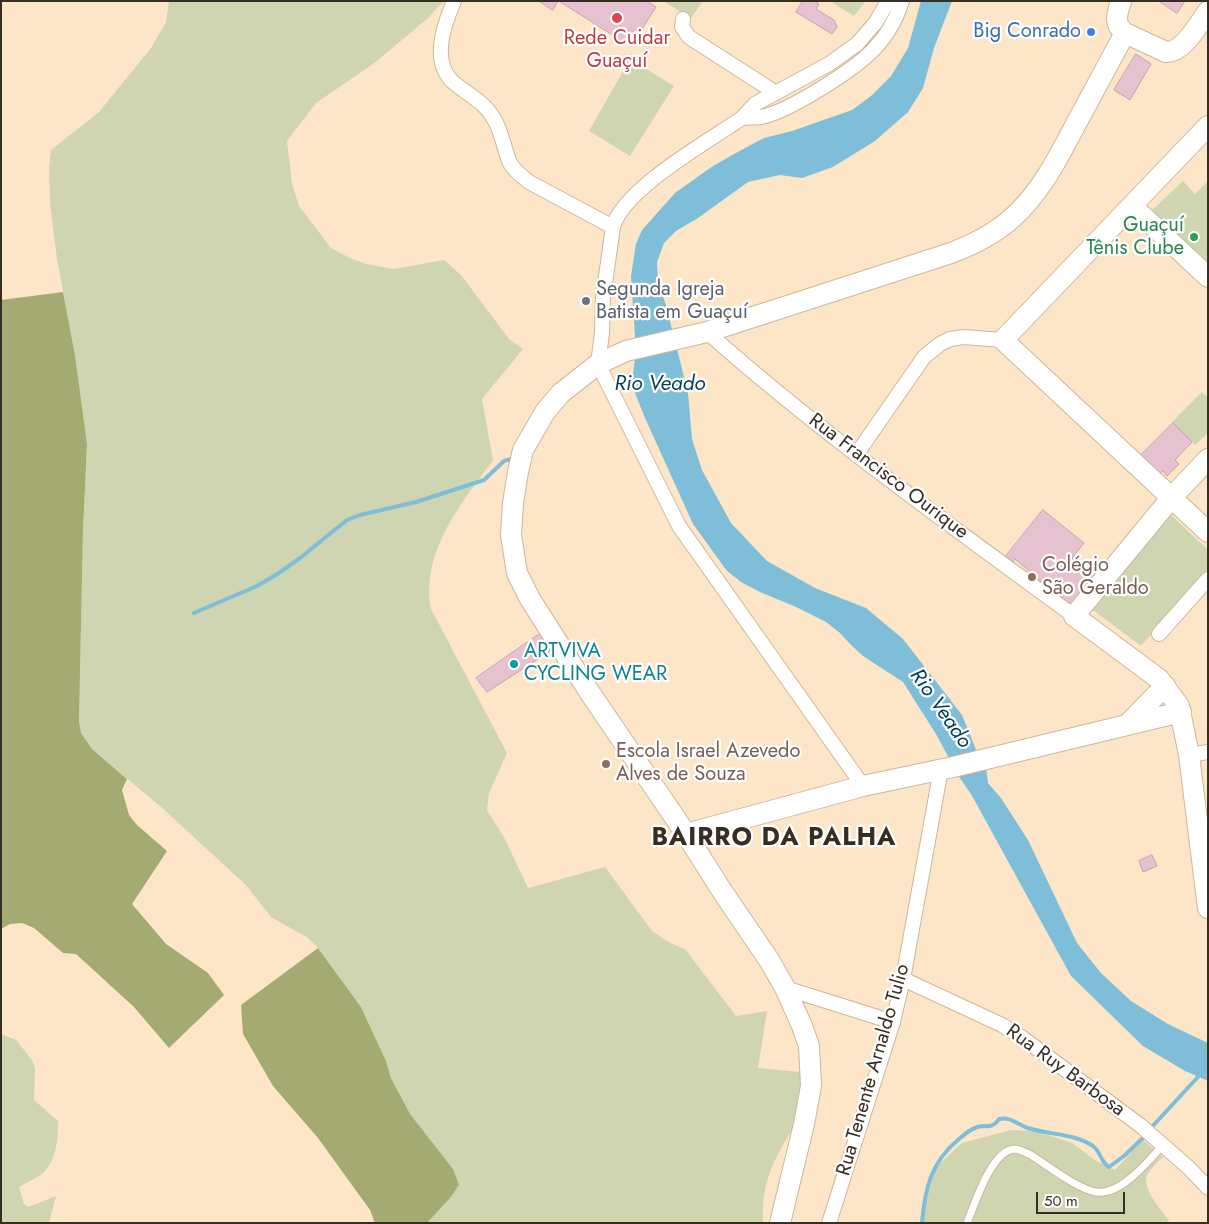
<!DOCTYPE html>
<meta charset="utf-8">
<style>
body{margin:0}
#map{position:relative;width:1209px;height:1224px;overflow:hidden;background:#fde6c8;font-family:Jost,sans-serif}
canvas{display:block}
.frame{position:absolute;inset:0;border:2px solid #372e22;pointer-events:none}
.scale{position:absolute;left:1036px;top:1192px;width:89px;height:22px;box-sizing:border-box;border:2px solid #372e22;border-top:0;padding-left:6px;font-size:15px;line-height:18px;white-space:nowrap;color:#372e22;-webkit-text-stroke:4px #fff;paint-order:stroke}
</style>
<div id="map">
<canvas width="1209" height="1224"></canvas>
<div class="frame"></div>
<div class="scale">50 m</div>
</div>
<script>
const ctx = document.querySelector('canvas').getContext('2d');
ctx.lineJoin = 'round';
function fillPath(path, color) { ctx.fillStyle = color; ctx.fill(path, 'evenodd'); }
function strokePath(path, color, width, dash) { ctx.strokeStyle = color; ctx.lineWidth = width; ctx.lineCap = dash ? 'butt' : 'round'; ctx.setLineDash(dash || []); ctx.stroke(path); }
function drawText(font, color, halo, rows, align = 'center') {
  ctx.font = font + ' Jost,sans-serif'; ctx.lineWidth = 4.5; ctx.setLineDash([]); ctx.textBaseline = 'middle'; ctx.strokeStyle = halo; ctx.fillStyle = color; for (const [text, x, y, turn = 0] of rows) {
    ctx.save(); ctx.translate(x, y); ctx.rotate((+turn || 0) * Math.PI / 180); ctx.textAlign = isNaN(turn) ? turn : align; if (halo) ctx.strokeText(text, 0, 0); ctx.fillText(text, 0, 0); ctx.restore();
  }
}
fillPath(new Path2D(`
 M169,1H444L427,19L373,64L316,103L287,141L292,184L299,206L331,248L350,258L366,264L394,269L444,260L461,275L509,339L523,349L482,399L493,460C461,504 421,551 431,609L507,753L489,793L487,810L505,839L528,888L605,867L652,931L670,943L685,949L736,1016L767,1011L758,1068L811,1073C807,1087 804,1104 798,1118C791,1133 781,1147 774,1162C765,1182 762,1201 763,1223H427L435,1213L453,1169L410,1115L391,1078L386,1061L361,1007L318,948L308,938L271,917L246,885L161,807L92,749L81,733L79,721L83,531L87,444L75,355L57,259L50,204L49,168L51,150L99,112L151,48L166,22Z
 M663,1H703L691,18Z
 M830,1H866L854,16Z
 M630,59L674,86L630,156L589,131Z
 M1183,181L1195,194L1208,181V263L1151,211Z
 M1202,392L1208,398V433L1195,445L1172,422Z
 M1170,514L1208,550V569L1141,646L1089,607Z
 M1,1034L16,1040L32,1060L35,1068L34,1100L58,1121C59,1136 56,1158 46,1170C40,1177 27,1182 19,1187L24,1204L28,1207L56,1196L49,1223H1Z
 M1011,1130L1036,1131L1072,1143L1096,1161L1115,1170L1143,1140L1163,1157C1158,1162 1150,1169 1147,1175C1142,1189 1161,1210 1169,1220L1167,1223H922L924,1207L936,1167L962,1143Z`), '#cfd5b0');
fillPath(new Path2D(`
 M63,292L75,355L87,444L83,531L79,721L81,733L92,749L127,779L122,790L129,815L137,825L167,851L132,904L166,944L208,973L224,995L169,1048L134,1007L76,954L63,953L34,928L22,923L10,924L1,929V300Z
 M318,948L361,1007L386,1061L391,1078L410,1114L453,1169L459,1185L450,1198L427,1223H375L370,1210L318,1138L273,1086L243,1034L241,1005Z`), '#a3ab73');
fillPath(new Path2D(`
 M921,1H952L934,48L923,88L908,112L875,141L833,167L802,178L780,175L748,182L698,218L676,231L664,243L657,262L658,282L666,305L688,393L692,439L702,470L731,523L767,561L815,588L866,608L903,639L962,715L977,752L949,758L936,734L903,682L863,656L851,645L840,633L826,622L796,607L760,592L741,582L727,571L693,524L645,418L635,393L633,374L636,351L631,276L636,244L642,230L675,193L710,168L732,155L764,138L792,131L852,110L871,96L891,76L908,48Z
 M986,767L988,783L1001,798L1028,840L1077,943L1101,973L1131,1001L1168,1024L1208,1043V1081L1185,1071L1143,1046L1071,976L971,794L957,774Z`), '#7ebed9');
strokePath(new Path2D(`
 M194,613L257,586L279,573L300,558L347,520L360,515L416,502L484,480L504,461L511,459
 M1150,1129L1208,1066
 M922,1223C925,1188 931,1162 959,1139C964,1135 969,1130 975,1128C985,1123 991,1131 999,1119C1010,1116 1018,1125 1028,1128C1049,1135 1074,1133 1093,1146C1101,1152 1101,1163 1109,1167L1124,1156L1146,1135`), '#7ebed9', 4);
const building = new Path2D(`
 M539,1H558L553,10Z
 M559,1H647L656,7L640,32L635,29L626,43Z
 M803,1H814L819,4L816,9L834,20L837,27L832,34L796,12Z
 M1159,1H1185L1177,13Z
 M1136,54L1151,64L1130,100L1114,90Z
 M1173,423L1192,442L1175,460L1179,464L1167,476L1163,471L1160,474L1141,455Z
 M1043,510L1084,543L1072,558L1094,576L1070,606L1015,559L1013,562L1006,556Z
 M541,633L552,650L487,692L476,678Z
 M1152,855L1157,866L1143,872L1139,861Z`);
fillPath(building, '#e6c1d0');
strokePath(building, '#c5a1b0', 1);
const lane = new Path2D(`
 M967,1223C975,1204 991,1151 1014,1149C1019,1149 1024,1152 1029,1154C1046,1164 1077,1189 1096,1192C1120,1196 1149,1161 1163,1145`);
const street = new Path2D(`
 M454,1C443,27 429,66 458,86C472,97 485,103 494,119C502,132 504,149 510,163C514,171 522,176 529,182L613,227
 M683,19L682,27L689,37L776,93
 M742,118C748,117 755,118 761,117C788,112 854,70 873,50C887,36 896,20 902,1
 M707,332C823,435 949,524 1074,616
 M856,455L924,357L940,344L950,339L963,337L1003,340
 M1159,634L1208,579
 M1189,755L1208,752
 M863,786L679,526L598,364L602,333L603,297L613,227C623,189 709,141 742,118L755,104L829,64L857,44L876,22L888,1
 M903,979L1002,1025L1020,1036L1141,1126L1189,1168L1208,1188
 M785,988L893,1022
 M829,1223L893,1022L903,979L941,769`);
const secondary = new Path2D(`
 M1121,1C1117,14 1113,24 1125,33L1166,52C1183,53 1199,24 1208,11
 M1208,126L1003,340L1208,532
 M1132,206L1208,277
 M1208,459L1172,497L1074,616L1159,679L1179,706L1189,755L1208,908
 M1128,724L1165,686
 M686,834L863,786L953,767L1181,712
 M780,1223L804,1124L811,1086L809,1046L802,1026L785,988L769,960L722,891L686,834L588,690L530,599L517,573L511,535L513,503L518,472L523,450L545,412L561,393L598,364L626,351L707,332L951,253C972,245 993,235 1011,219C1041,193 1059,156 1077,122C1093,92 1109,63 1125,33`);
strokePath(lane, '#cdb79a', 9);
strokePath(street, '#cdb79a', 16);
strokePath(secondary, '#cdb79a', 22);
strokePath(lane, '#fff', 7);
strokePath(street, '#fff', 14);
strokePath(secondary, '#fff', 20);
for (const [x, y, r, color] of [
 [617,18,6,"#e0444e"],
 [1091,32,5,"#3f7fe0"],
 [1194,237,5,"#2e9e5b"],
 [586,301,5,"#6b7280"],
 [1032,577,5,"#8d6e63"],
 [514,664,5,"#0f9aa8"],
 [606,764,5,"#8d6e63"]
]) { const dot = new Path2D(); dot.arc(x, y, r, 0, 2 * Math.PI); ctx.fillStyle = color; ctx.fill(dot); strokePath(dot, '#fff', 2); }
drawText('20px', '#366cbe', '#fff', [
 ["Big Conrado",1081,32]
], 'right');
drawText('20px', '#be3a42', '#fff', [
 ["Rede Cuidar",617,39],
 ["Guaçuí",617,62]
]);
drawText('20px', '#27864d', '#fff', [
 ["Guaçuí",1184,226],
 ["Tênis Clube",1184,249]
], 'right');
drawText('20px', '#5b616d', '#fff', [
 ["Segunda Igreja",596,290],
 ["Batista em Guaçuí",596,313]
], 'left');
drawText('20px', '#372e22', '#fff', [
 ["Rua Francisco Ourique",888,477,37],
 ["Rua Tenente Arnaldo Tulio",874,1070,-74],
 ["Rua Ruy Barbosa",1065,1071,36]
]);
drawText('20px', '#785e54', '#fff', [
 ["Colégio",1042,566],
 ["São Geraldo",1042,589],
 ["Escola Israel Azevedo",616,752],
 ["Alves de Souza",616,775]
], 'left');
drawText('20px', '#0d838f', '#fff', [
 ["ARTVIVA",524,652],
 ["CYCLING WEAR",524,675]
], 'left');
drawText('italic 21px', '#013d4f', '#fff', [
 ["Rio Veado",660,385],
 ["Rio Veado",940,709,55]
]);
ctx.letterSpacing = '1px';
drawText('bold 25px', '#372e22', '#fff', [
 ["BAIRRO DA PALHA",774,839]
]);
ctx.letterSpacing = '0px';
</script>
